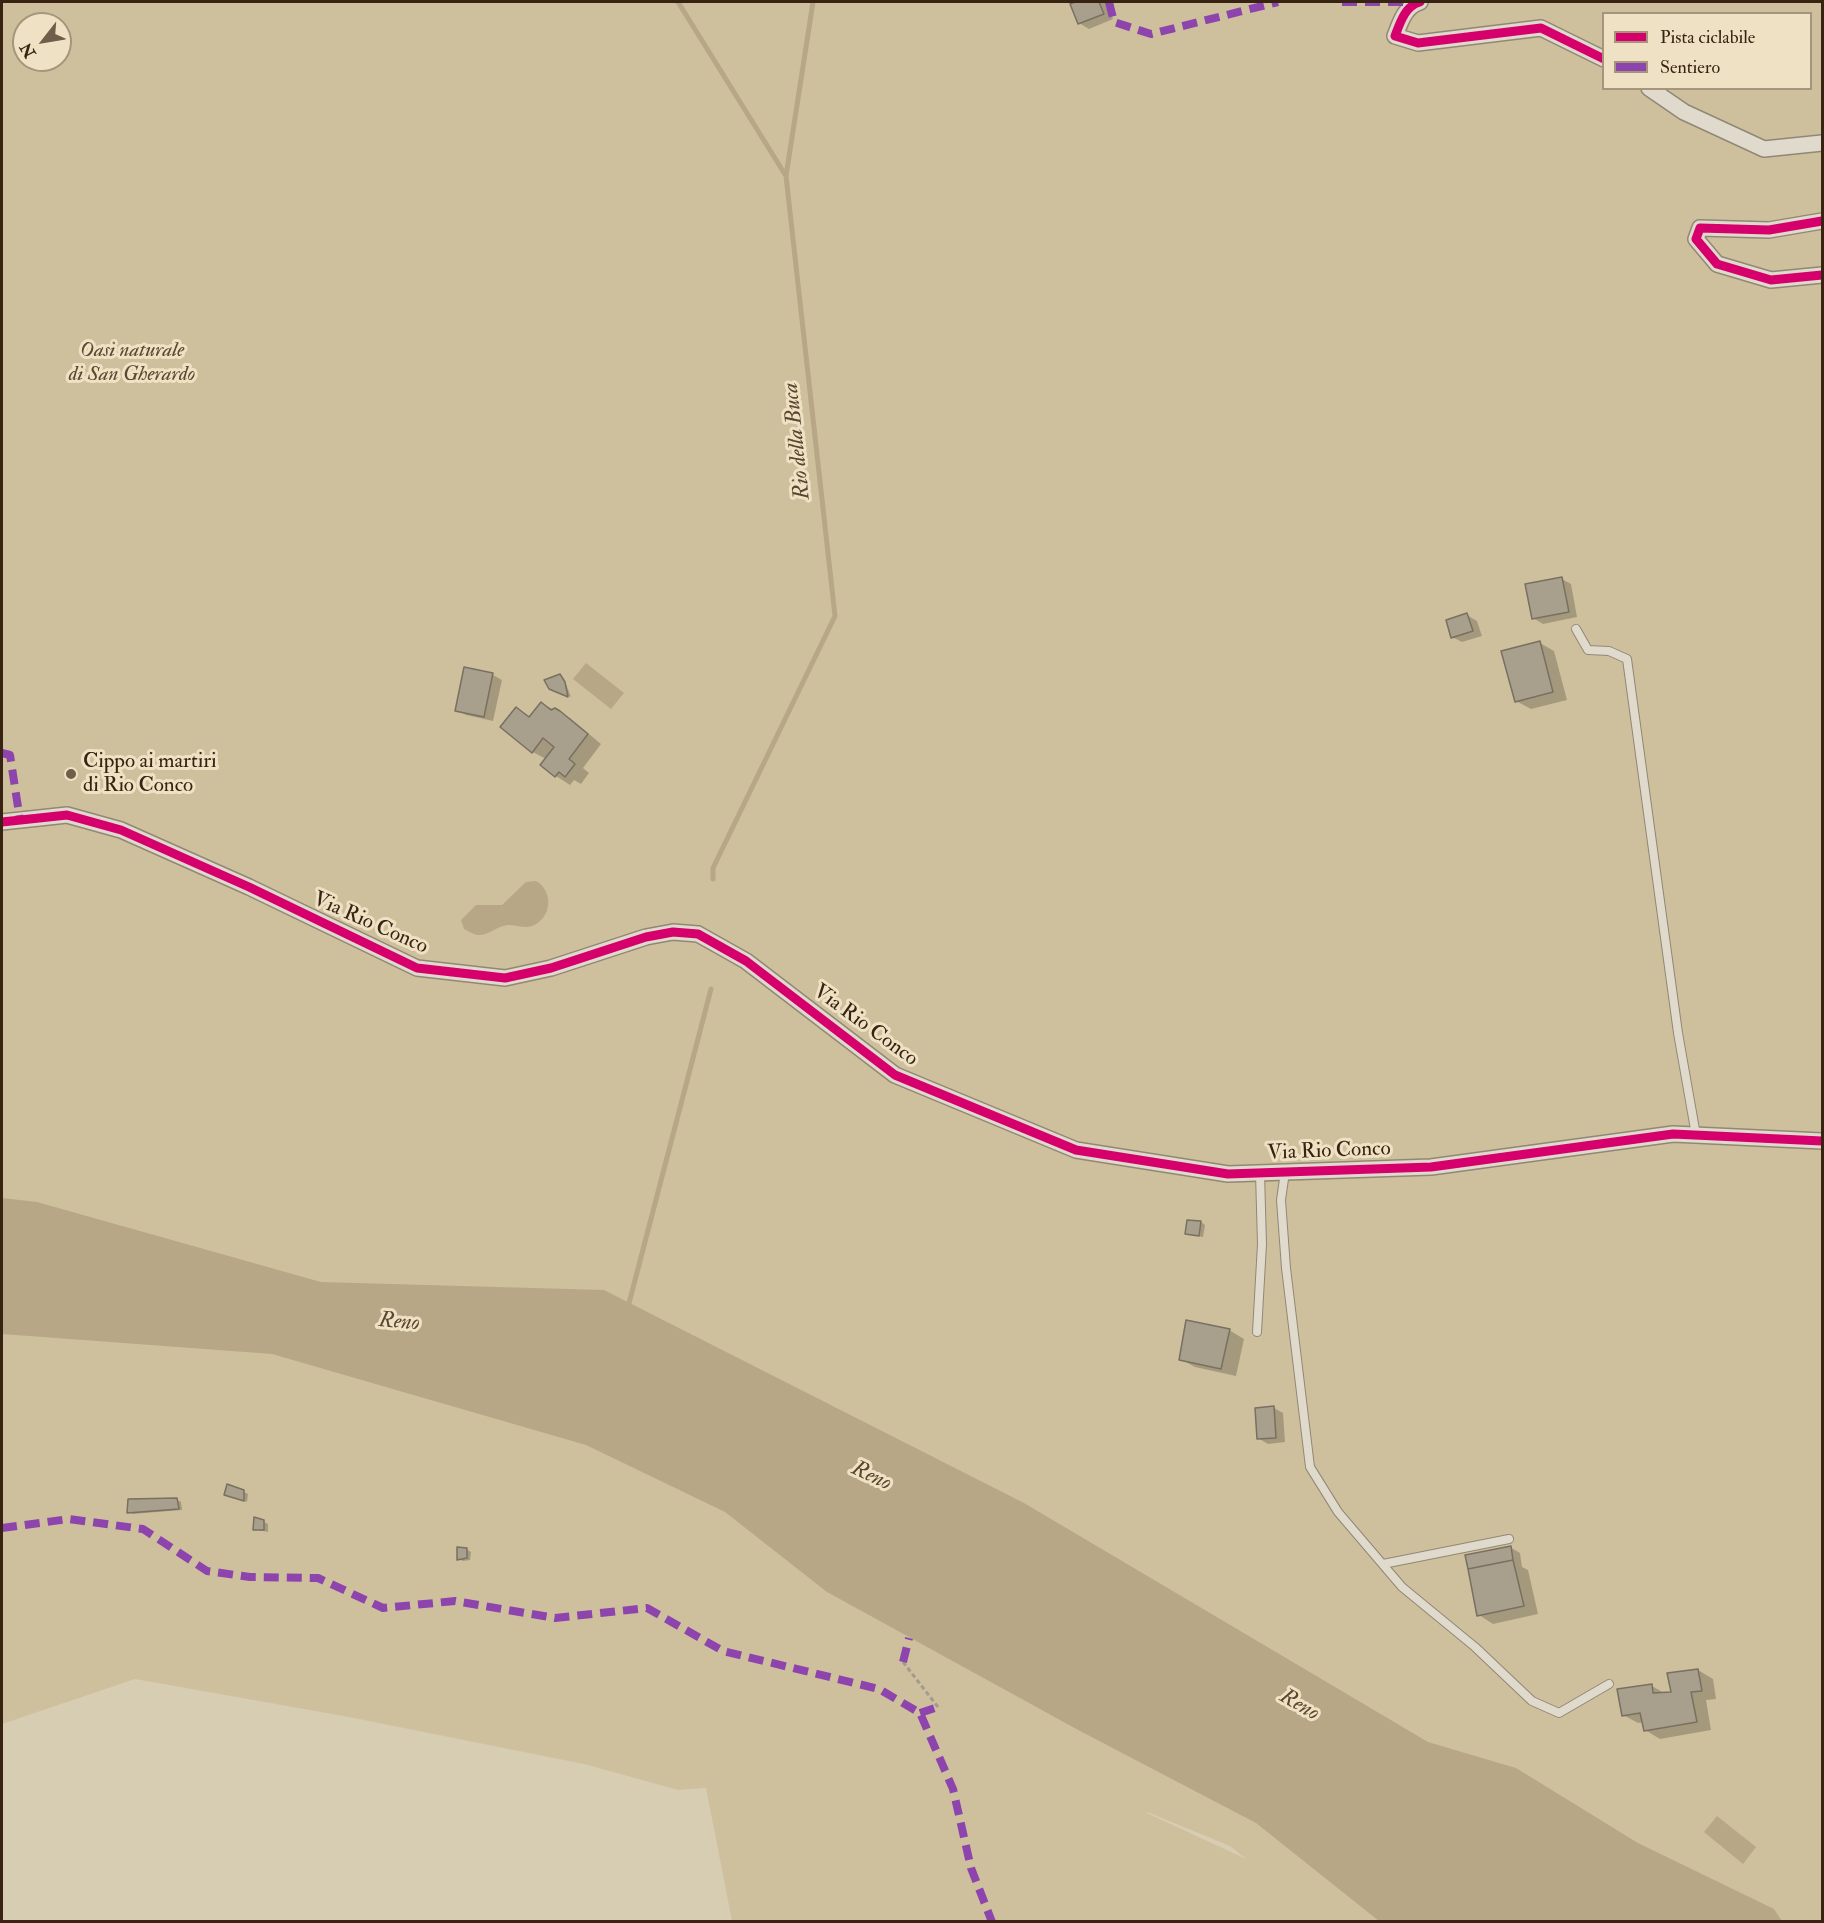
<!DOCTYPE html>
<style>
body{margin:0}
#map{position:relative;width:1824px;height:1923px;overflow:hidden;background:#d7cdb3;font-family:"IM FELL Double Pica",serif}
canvas{display:block}
.frame{position:absolute;inset:0;border:3px solid #382211;pointer-events:none}
.legend{position:absolute;left:1602px;top:12px;width:210px;height:78px;box-sizing:border-box;background:#efe2c4;border:2px solid #a6957c;margin:0;padding:8px 10px;list-style:none;font-size:18px;color:#382211}
.legend li{display:flex;align-items:center;gap:12px;height:30px}
.legend b{width:30px;border:2px solid #a6957c}
.north{position:absolute;left:12px;top:12px;width:60px;height:60px;box-sizing:border-box;background:#efe2c4;border:2px solid #a6957c;border-radius:50%;rotate:239deg;font-size:16px;font-weight:700;line-height:24px;text-align:center;color:#382211}
.north::after{content:'';display:block;margin:auto;width:21px;height:27px;background:#705e4a;clip-path:polygon(50% 0,100% 100%,50% 72%,0 100%)}
</style>
<div id="map">
<canvas width="1824" height="1923"></canvas>
<div class="frame"></div>
<ul class="legend">
<li><b style="height:8px;background:#d6006c"></b>Pista ciclabile</li>
<li><b style="height:8px;background:#8e44ad"></b>Sentiero</li>
</ul>
<div class="north">N</div>
</div>
<script>
const g = document.querySelector('canvas').getContext('2d');
g.lineJoin = 'round';
function fill(path, color) { g.fillStyle = color; g.fill(path, 'evenodd'); }
function trace(path, color, width, dash) { g.strokeStyle = color; g.lineWidth = width; g.lineCap = dash ? 'butt' : 'round'; g.setLineDash(dash || []); g.stroke(path); }
function drawText(font, color, halo, rows, align = 'center') {
  g.font = font + ' "IM FELL Double Pica",serif'; g.lineWidth = 6; g.setLineDash([]); g.textBaseline = 'middle'; g.strokeStyle = halo; g.fillStyle = color; for (const [text, x, y, turn = 0] of rows) {
    g.save(); g.translate(x, y); g.rotate((+turn || 0) * Math.PI / 180); g.textAlign = isNaN(turn) ? turn : align; if (halo) g.strokeText(text, 0, 0); g.fillText(text, 0, 0); g.restore();
  }
}
fill(new Path2D(`
 M2,2h1820v1919h-1090l-26,-133 -28,2 -94,-26 -235,-47 -214,-38 -133,45zM1604,14h206v74h-206zM24,24h36v36h-36zM1147,1812l83,34 16,13 -99,-46z`), '#cfc09d');
fill(new Path2D(`
 M586,663l38,30 -13,16 -38,-30z
 M536,881c16,9 17,33 0,43 -9,6 -18,1 -28,1 -11,1 -20,11 -31,10 -4,-1 -9,-4 -13,-6l-3,-9 15,-15h26l24,-23z
 M2,1198l35,4 284,80 283,8 420,213 404,239 88,26 122,75 136,66 8,12h-403l-123,-98 -176,-92 -253,-139 -102,-80 -139,-67 -314,-91 -270,-20z
 M1717,1816l39,31 -13,17 -39,-32z`), '#b8a786');
fill(new Path2D(`
 M1079,2h27l7,17 -24,10 -10,-6 -7,-19z
 M1562,579l9,5 6,33 -34,7 -10,-6z
 M1467,615l10,6 5,15 -20,6 -10,-5z
 M1540,643l14,8 13,49 -36,9 -15,-8z
 M465,669l28,6 9,5 -9,41 -27,-6 -9,-5z
 M560,676l4,3 7,18 -16,-6z
 M541,703l29,15 31,26 -18,24 6,5 -8,11 -7,-4 -4,5 -14,-9 -14,-11 4,-6 -13,-7 -16,-43 14,8z
 M1201,1222l4,3 -2,12 -16,-3z
 M1229,1330l15,9 -8,37 -41,-9 -15,-8z
 M1274,1408l9,5 2,29 -17,2 -10,-6z
 M244,1492l4,2 -1,8 -17,-6z
 M176,1499l5,3 1,8 -49,4 -4,-2z
 M264,1522l4,2v8l-14,-3z
 M1510,1547l10,6 2,14 6,3 10,44 -45,10 -14,-9z
 M466,1549l5,3 -1,8 -7,1 -4,-2z
 M1698,1670l15,9 3,20 -10,1 5,30 -51,9 -15,-9 -1,-8 -6,1 -15,-8 29,-29 14,8 7,-1z`), '#0003');
trace(new Path2D(`
 M678,2l108,174 49,440 -122,252v11
 M786,176l27,-174
 M628,1307l83,-318`), '#b8a786', 5);
const building = new Path2D(`
 M1075,2h24l5,12 -26,10 -8,-20z
 M1562,577l7,35 -37,7 -7,-35z
 M1467,613l6,18 -22,7 -5,-18z
 M1540,641l13,51 -38,10 -14,-51z
 M464,667l29,6 -9,44 -29,-6z
 M560,674l5,8 3,15 -19,-8 -5,-9z
 M541,702l10,8 4,-2 5,3 28,23 -19,25 6,5 -10,13 -6,-5 -4,5 -15,-12 14,-18 -11,-9 -11,15 -32,-26 16,-20 13,10z
 M1187,1220l14,1 -2,15 -14,-2z
 M1186,1320l44,9 -9,40 -42,-9z
 M1274,1406l2,32 -19,1 -2,-31z
 M227,1484l17,6v11l-20,-6z
 M177,1498l2,11 -52,4 1,-14z
 M254,1517l10,3v10h-11z
 M1511,1546l2,14 -45,9 -3,-14z
 M457,1547l10,1v10l-10,2z
 M1513,1560l11,46 -47,10 -9,-47z
 M1698,1669l4,22 -11,1 6,30 -53,9 -4,-18 -18,3 -5,-27 35,-5 1,9 18,-1 -4,-19z`);
fill(building, '#a89f8d');
trace(building, '#787061', 1.5);
const lane = new Path2D(`
 M1576,629l12,21 21,1 18,8 51,374 18,102
 M1285,1172l-4,28 5,68 24,199 28,45 64,75 73,60 57,54 27,12 50,-29
 M1257,1332l5,-88 -2,-71
 M1383,1564l126,-25`);
const street = new Path2D(`
 M1420,2c-15,4 -20,21 -25,34l23,7 123,-15 63,31
 M1649,88l35,24 80,37 58,-6
 M1822,221l-53,9 -69,-2 -4,11 21,25 54,16 51,-5
 M2,822l65,-7 54,15 128,57 168,81 88,10 46,-10 95,-31 27,-5 25,2 48,27 149,114 181,75 152,24 203,-7 242,-33 149,7`);
trace(lane, '#908776', 10);
trace(street, '#908776', 18);
trace(new Path2D(`
 M903,1662l35,45`), '#a19b90', 3, [4.5, 3]);
trace(lane, '#e0dacd', 8);
trace(street, '#e0dacd', 15);
trace(new Path2D(`
 M1109,2l5,20 37,12 127,-32
 M1342,2h74
 M2,753l8,2 10,65
 M2,1528l67,-9 74,10 64,42 43,6 68,1 65,30 72,-7 100,17 92,-10 76,43 156,38 41,24 33,76 18,79 21,54
 M903,1662l6,-24
 M920,1713l18,-6`), '#8e44ad', 8, [15, 8]);
trace(new Path2D(`
 M1420,2c-15,4 -20,21 -25,34l23,7 123,-15 63,31
 M1822,221l-53,9 -69,-2 -4,11 21,25 54,16 51,-5
 M2,822l65,-7 54,15 128,57 168,81 88,10 46,-10 95,-31 27,-5 25,2 48,27 149,114 181,75 152,24 203,-7 242,-33 149,7`), '#d6006c', 9);
for (const [x, y, r, color] of [
 [71,774,6,"#705e4a"]
]) { const dot = new Path2D(); dot.arc(x, y, r, 0, 2 * Math.PI); g.fillStyle = color; g.fill(dot); trace(dot, '#efe2c4', 2); }
drawText('italic 21px', '#5c4730', '#efe2c4', [
 ["Oasi naturale",132,351],
 ["di San Gherardo",132,375]
]);
drawText('21px', '#382211', '#efe2c4', [
 ["Cippo ai martiri",83,762],
 ["di Rio Conco",83,786]
], 'left');
drawText('21px', '#382211', '#efe2c4', [
 ["Via Rio Conco",370,924,24],
 ["Via Rio Conco",865,1026,36],
 ["Via Rio Conco",1329,1152,-2]
]);
drawText('italic 22px', '#5a452e', '#efe2c4', [
 ["Rio della Buca",798,441,-96],
 ["Reno",399,1323,5],
 ["Reno",871,1477,25],
 ["Reno",1299,1706,30]
]);
</script>
